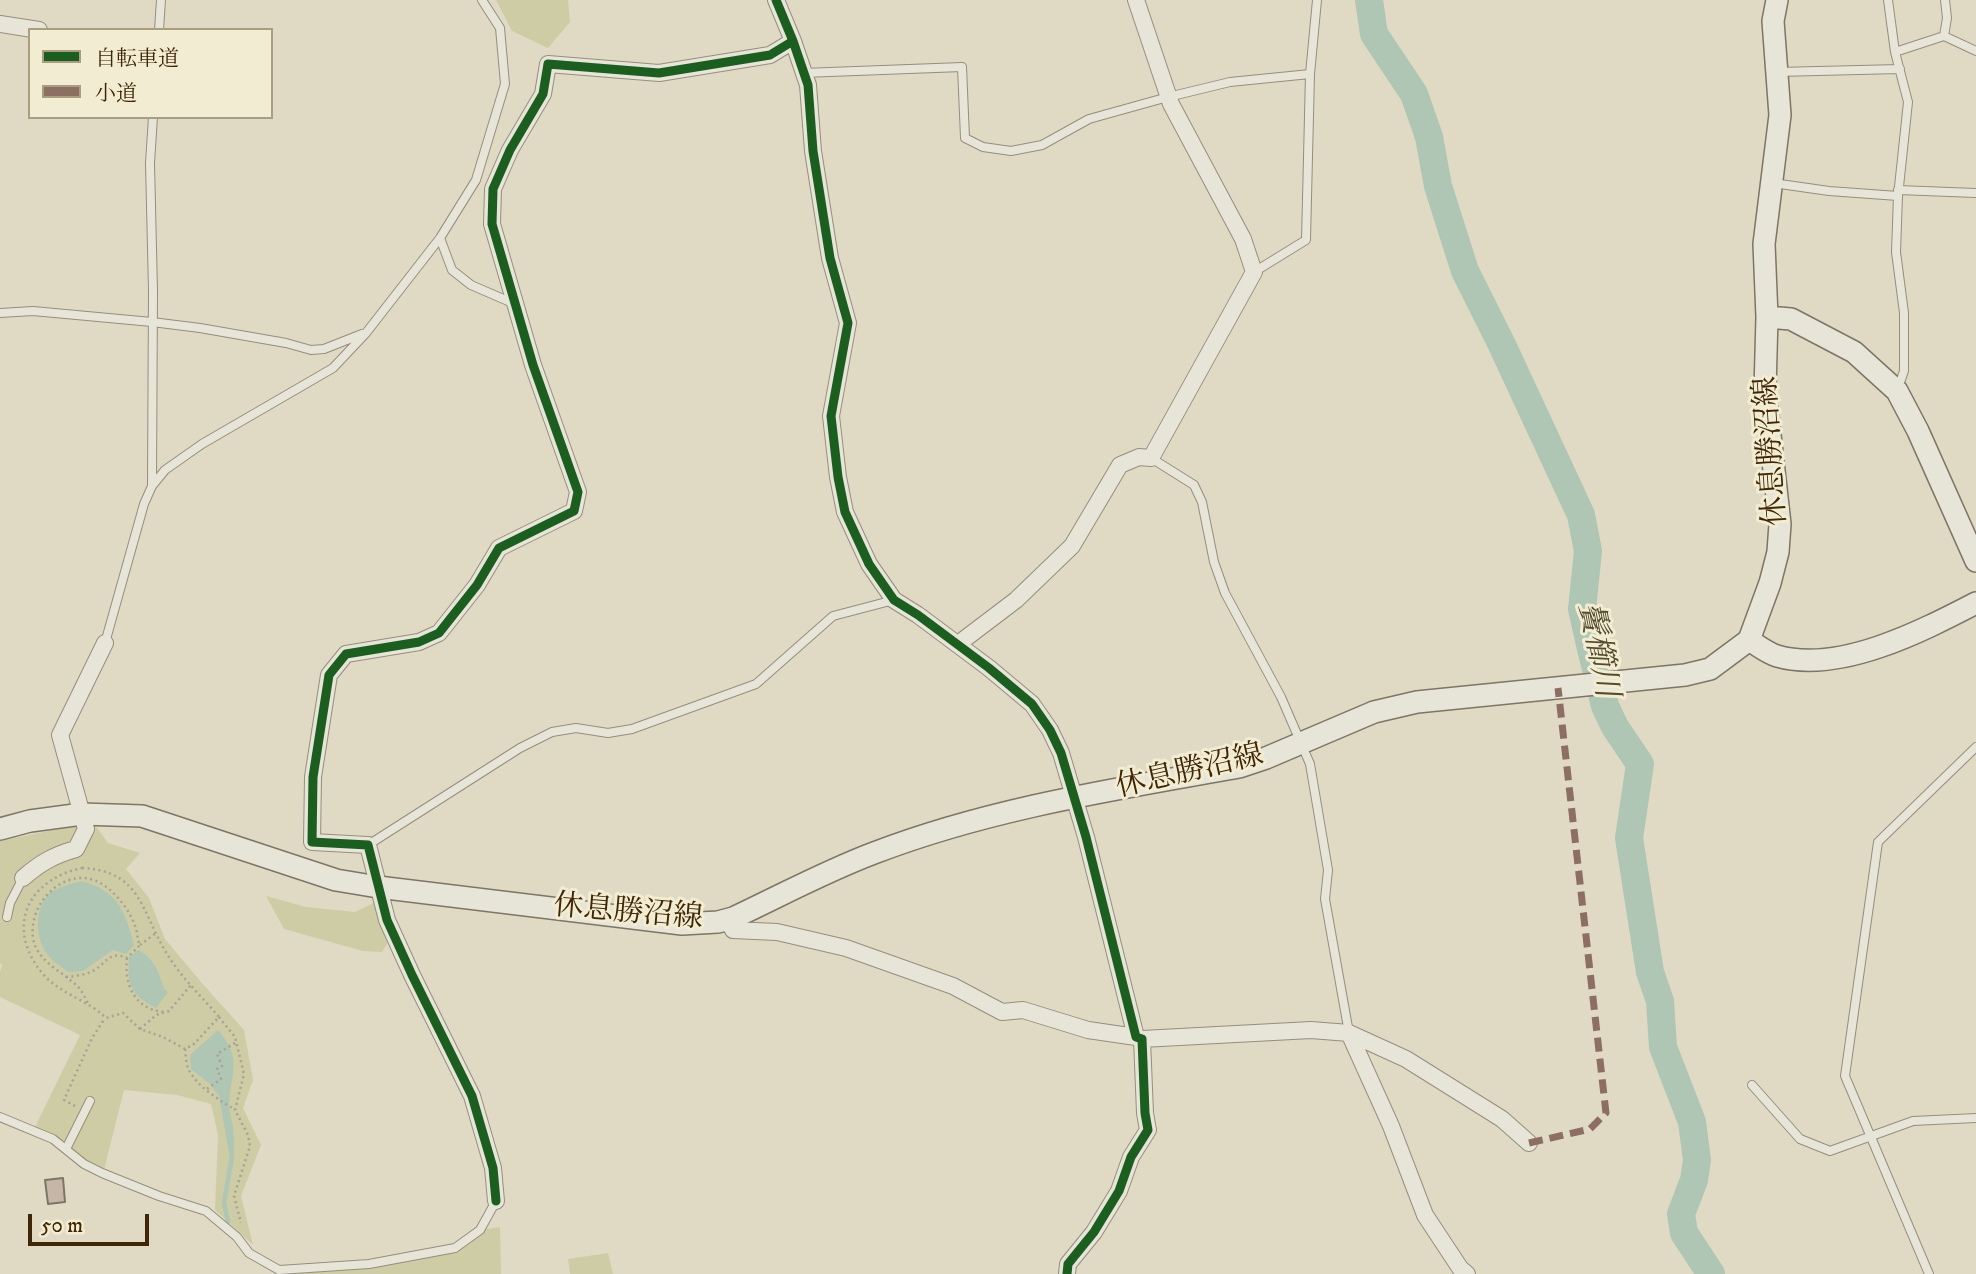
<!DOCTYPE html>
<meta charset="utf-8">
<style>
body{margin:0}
#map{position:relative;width:1976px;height:1274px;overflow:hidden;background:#e0dac4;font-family:"IM FELL DW Pica","Noto Serif JP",serif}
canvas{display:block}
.legend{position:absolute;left:28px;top:28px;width:245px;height:91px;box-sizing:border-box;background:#f2ecd2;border:2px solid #aa9d80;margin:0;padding:9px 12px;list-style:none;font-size:21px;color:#3e2606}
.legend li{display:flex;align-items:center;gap:14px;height:35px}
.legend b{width:35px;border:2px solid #aa9d80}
.scale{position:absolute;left:28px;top:1214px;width:121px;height:32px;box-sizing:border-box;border:4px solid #3e2606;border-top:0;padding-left:9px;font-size:21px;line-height:24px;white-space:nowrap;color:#3e2606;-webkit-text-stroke:5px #f2ecd2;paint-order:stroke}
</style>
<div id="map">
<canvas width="1976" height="1274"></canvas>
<ul class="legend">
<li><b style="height:9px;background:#1b5e20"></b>自転車道</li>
<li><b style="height:9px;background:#8d6e63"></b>小道</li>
</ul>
<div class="scale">50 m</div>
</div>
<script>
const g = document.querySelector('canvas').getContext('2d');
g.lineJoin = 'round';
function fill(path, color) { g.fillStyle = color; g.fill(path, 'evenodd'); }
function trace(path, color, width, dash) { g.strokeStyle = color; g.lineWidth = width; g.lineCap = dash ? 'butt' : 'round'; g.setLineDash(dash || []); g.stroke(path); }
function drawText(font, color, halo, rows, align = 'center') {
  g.font = font + ' "IM FELL DW Pica","Noto Serif JP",serif'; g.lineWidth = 6; g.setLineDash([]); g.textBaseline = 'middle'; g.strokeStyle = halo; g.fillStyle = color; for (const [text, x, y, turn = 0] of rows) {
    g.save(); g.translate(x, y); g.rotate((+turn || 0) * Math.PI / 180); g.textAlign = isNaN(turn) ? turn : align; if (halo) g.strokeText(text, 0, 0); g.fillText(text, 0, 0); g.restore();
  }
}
fill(new Path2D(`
 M496,0h72l2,22 -22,26 -36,-17z
 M95,825l13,18 32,10 -14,16 23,29 16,41 36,43 43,48 9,50 -10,28 18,37 -20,51 12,49 -38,-35 3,-75 -7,-31 -34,-9 -53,-5 -20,80 -20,-6 -51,-33 47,-96 -80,-38v-25l2,-7 -2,-2v-122l68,-14z
 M266,896l40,11 49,5 20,-10 15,37 -8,13 -19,-1 -79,-22z
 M500,1227l1,47h-218l-4,-4 90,-6 85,-16 26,-18z
 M608,1253l5,21h-43l-2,-15z`), '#cecca4');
fill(new Path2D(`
 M81,881c37,9 44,31 53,64l-8,9 -13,-4 -30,21 -15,1c-7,-6 -16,-11 -21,-18 -12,-17 -13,-46 3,-61 8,-6 21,-9 31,-12z
 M138,950c16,8 21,22 26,39l4,3 -12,16c-25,-13 -29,-23 -27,-51z
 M218,1030c26,30 12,43 11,75 0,7 3,15 4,22 1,10 1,19 1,29l-4,2 -11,-62 -9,-12 -19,-15 -1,-14z`), '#aec6b3');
trace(new Path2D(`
 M228,1222l-4,-19 8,-46`), '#aec6b3', 4.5);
trace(new Path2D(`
 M1369,0l5,34 40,60 15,43 9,49 27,85 37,74 79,170 7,36 -6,58 9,40 14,57 10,21 25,37 -11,74 21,134 10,29 3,46 29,75 5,38 -3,20 -13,34 3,19 27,41`), '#aec6b3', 28);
const building = new Path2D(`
 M63,1178l2,24 -17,2 -3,-24z`);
fill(building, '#c6b6a7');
trace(building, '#7d7565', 2);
const lane = new Path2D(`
 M1888,0l7,52
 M159,30l2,-30
 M1944,36l32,15
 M1777,72l123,-3
 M803,73l159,-6 3,71 18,9 28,4 31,-6 47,-26 79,-22 62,-15 80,-8
 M1773,183l56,8 69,5
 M1898,190l78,3
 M440,238l12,32 19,15 44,19
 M1254,272l52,-32 4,-166 7,-74
 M0,313l33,-2 119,11 48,6 86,15 25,7 13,-1 38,-15
 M1898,388l6,-17v-58l-8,-61 2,-56 10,-94 -13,-50 49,-16 3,-18 -2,-18
 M1151,458l43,27 8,17 12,60 11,31 56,104 29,67 18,106 -3,29 24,134
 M152,485l1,-194 -3,-128 3,-46
 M105,643l39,-139 8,-18 13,-16 37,-26 131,-76 33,-35 74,-95 36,-58 29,-96 -5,-56 -18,-28
 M368,845l152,-97 32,-16 24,-4 32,5 24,-4 124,-45 77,-68 61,-16
 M7,917l3,-14 13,-25
 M1752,1085l48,54 30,12 83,-30 63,-3
 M0,1117l53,22 31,25 18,9 57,23 47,15 31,26 12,16 30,17 90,-6 86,-16 25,-18 16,-29
 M66,1149l24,-48
 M1929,1274l-84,-198 33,-234 98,-95`);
const street = new Path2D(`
 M776,0l17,41 15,44 5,66 17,107 18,65 -17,93 7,61 7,35 24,52 25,36 24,15 71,53 43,36 18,26 11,23 25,84 50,200 6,2 3,74 3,17 -17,27 -12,34 -25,41 -26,32 -1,10
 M0,24l39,6
 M958,644l58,-44 56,-54 48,-81 19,-8 12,1 103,-186 -11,-33 -72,-135 -35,-104
 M23,878c17,-15 31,-23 53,-29l10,-20 -26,-94 45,-92
 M727,920l6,10 44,2 69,16 107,38 49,26 21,-2 65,20 48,7
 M1349,1033l42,93 34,89 35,53 7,6
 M1142,1039l169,-9 38,3 57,26 96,60 27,24
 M496,1201l-3,-33 -21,-72 -60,-121 -25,-55 -19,-75 -56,-3 1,-65 16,-102 17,-21 73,-12 20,-9 38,-48 22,-37 75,-37 4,-19 -45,-127 -41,-141 1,-35 17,-39 33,-56 5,-30 111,9 111,-18 23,-14`);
const secondary = new Path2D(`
 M1767,317l24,2 63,33 43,39 21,40 58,130
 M1749,640c8,5 18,13 28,16 62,18 145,-25 199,-53
 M0,829l30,-8 52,-7 60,2 194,64 42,7 304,37 36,-2 15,-4c47,-22 93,-47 141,-65 117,-45 243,-64 365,-86l27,-9 108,-46 43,-10 268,-27 25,-6 39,-29 21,-57 8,-31 2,-28 -15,-134 2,-73 -3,-73 16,-129 -7,-94 4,-21`);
trace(lane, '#958e7e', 10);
trace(street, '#958e7e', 18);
trace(secondary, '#7d7565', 24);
trace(new Path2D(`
 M82,868c60,3 59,44 85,86 14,23 35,43 52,63l-26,28 -8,4 -22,-12 -23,-8 -17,-16 -17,5c-18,-18 -46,-24 -63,-44 -38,-45 -17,-94 39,-106z
 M140,945l16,-12
 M127,958c-3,26 7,51 37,54
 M66,977c9,-1 19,-2 27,-6 14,-8 16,-21 34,-13l13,-13c-3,-6 -2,-10 -4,-16 -4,-15 -18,-34 -31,-43 -34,-25 -77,13 -72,52 4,25 32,34 47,51 3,4 5,9 8,14
 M219,1017l16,20 9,37 -9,36 13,25 2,11 -16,50 7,27
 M140,1029l16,-14 13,-4 22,-26
 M185,1049c1,8 1,17 5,23 9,16 30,28 45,38
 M207,1089l14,-10 -4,-10 5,-3 -5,-12 20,-12
 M75,1106l-11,-6 28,-62 13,-20`), '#a6a296', 2.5, [2, 3.5]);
trace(lane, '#e7e4d8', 8);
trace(street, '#e7e4d8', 16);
trace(secondary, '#e7e4d8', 21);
trace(new Path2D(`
 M1529,1143l61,-14 16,-16 -48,-425`), '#8d6e63', 7, [14, 7]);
trace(new Path2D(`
 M776,0l17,41 15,44 5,66 17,107 18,65 -17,93 7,61 7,35 24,52 25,36 24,15 71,53 43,36 18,26 11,23 25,84 50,200 6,2 3,74 3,17 -17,27 -12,34 -25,41 -26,32 -1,10
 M496,1201l-3,-33 -21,-72 -60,-121 -25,-55 -19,-75 -56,-3 1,-65 16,-102 17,-21 73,-12 20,-9 38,-48 22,-37 75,-37 4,-19 -45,-127 -41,-141 1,-35 17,-39 33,-56 5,-30 111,9 111,-18 23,-14`), '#1b5e20', 9);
drawText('30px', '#3e2606', '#f2ecd2', [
 ["休息勝沼線",1773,451,-94],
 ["休息勝沼線",1190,773,-13],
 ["休息勝沼線",628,914,5]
]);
drawText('italic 32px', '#554c30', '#f2ecd2', [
 ["鬢櫛川",1596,650,79]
]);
</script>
